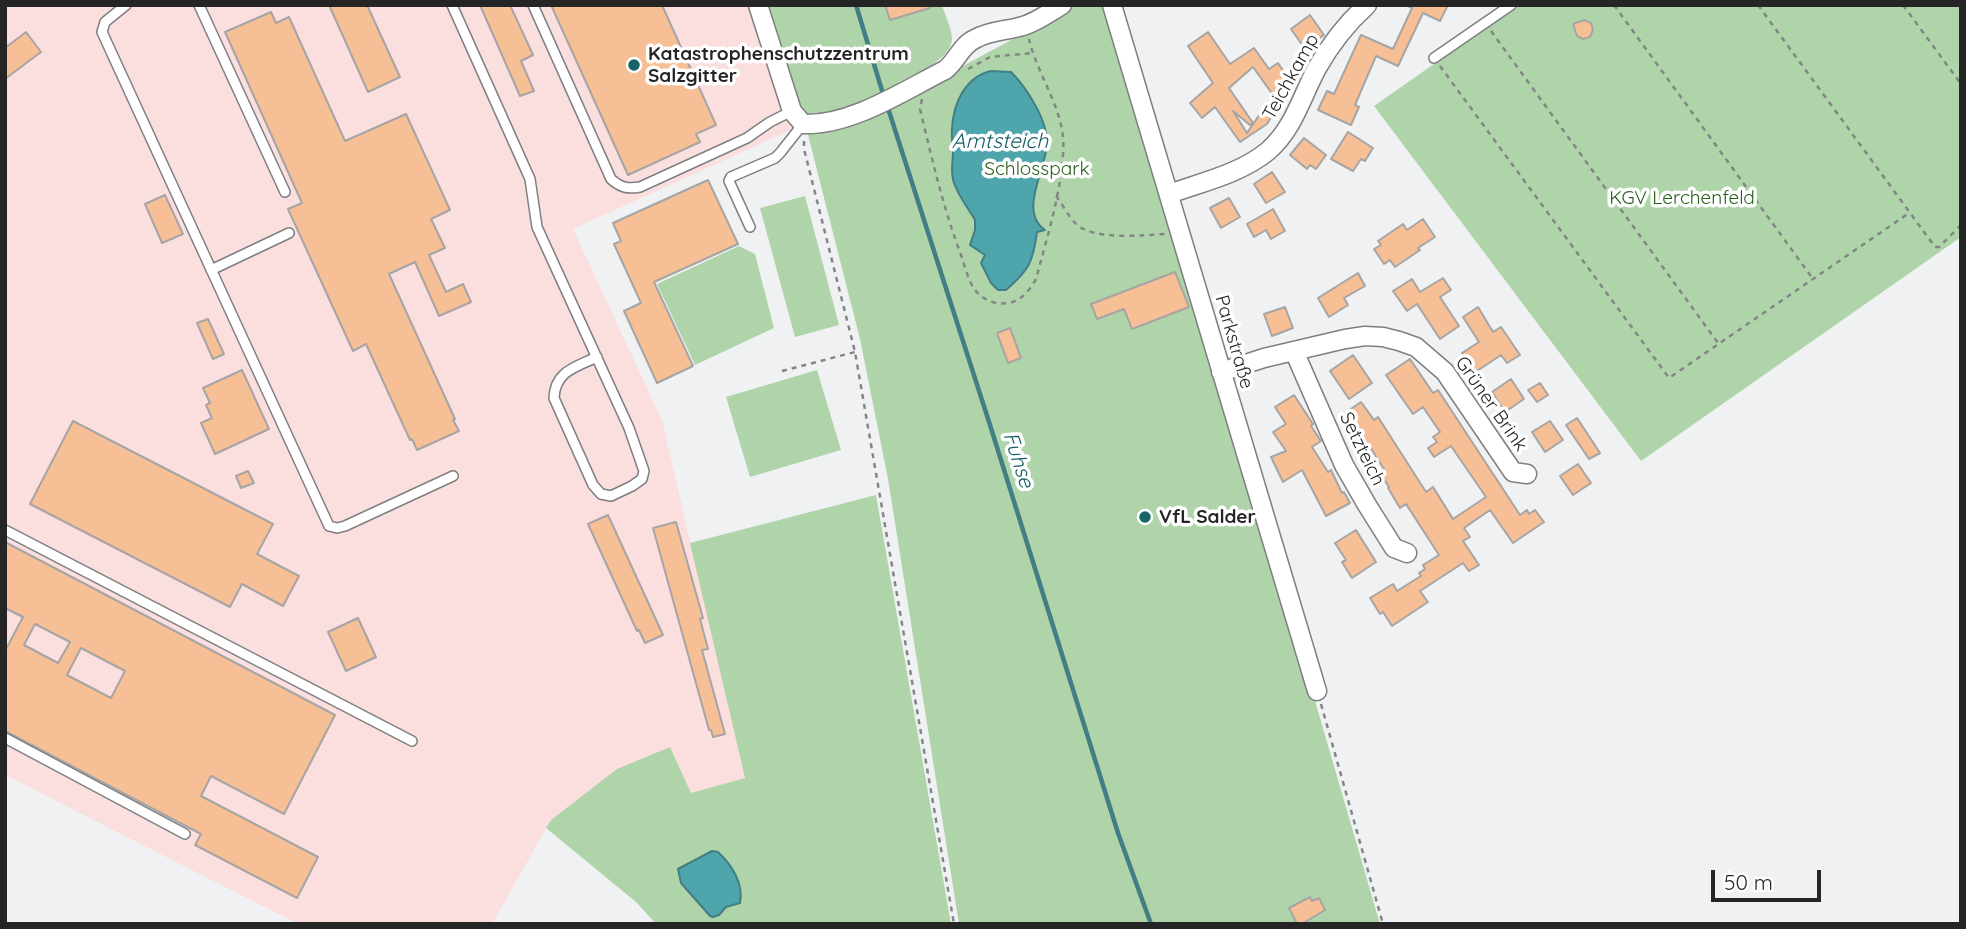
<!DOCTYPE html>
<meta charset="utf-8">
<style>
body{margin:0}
#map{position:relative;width:1966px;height:929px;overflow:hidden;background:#f0f1f3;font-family:Quicksand,sans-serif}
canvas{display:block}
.frame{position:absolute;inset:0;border:7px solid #252526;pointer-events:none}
.scale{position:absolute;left:1711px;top:870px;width:110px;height:32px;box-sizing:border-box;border:4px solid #252526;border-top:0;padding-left:9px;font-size:21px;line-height:24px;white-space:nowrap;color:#252526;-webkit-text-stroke:5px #fff;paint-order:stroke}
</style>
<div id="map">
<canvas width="1966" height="929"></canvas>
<div class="frame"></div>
<div class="scale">50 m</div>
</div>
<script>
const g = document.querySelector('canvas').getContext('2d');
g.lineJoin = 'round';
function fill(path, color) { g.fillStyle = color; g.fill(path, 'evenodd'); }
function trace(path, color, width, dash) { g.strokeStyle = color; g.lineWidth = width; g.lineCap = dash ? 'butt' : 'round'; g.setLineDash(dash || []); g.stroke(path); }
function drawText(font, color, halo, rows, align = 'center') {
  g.font = font + ' Quicksand,sans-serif'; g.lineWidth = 7; g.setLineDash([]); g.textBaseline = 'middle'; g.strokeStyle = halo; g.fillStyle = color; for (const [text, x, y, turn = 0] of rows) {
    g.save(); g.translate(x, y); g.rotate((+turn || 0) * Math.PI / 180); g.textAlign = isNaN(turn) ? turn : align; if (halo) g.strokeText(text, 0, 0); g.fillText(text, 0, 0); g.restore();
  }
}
fill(new Path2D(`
 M5,5h761l40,122 -15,3 -218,99 89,191 83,358 -54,16 -140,26 -59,104h-194l-293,-149z`), '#fbdfdf');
fill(new Path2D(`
 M766,5h176c3,10 9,22 10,33 0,22 -37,35 -53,44l-3,8 -17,9 -66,20 -12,-5z
 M1076,5h27l3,6 207,683 67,230h-421l-71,-445 -28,-140 -54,-212 77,-18z
 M1518,5h443v232l-320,224 -267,-355z
 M805,196l34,129 -44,12 -35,-129z
 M739,246l16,8 19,74 -79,37 -38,-81z
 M817,370l24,80 -91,27 -24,-80z
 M876,495l75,429h-295l-20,-22 -90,-74 5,-8 66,-51 53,-22 21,46 54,-15 -55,-235z`), '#b0d4a9');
const water = new Path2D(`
 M991,71l20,1c16,16 37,49 36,72 -1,25 -29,68 -2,86l-8,2c-4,31 -9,39 -31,58h-8l-7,-7 -10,-20 4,-8 -15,-10 5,-15v-10c-7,-12 -16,-23 -21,-37 -4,-11 -1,-21 -1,-32 0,-8 -2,-15 -1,-22 1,-25 13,-52 39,-58z
 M712,851l6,1c14,13 26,32 22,51l-14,4 -7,8 -6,2 -3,-1 -29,-33 -3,-14z`);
fill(water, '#4ea5ac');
trace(water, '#427f84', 2);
trace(new Path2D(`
 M856,5l28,92
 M887,105l103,320 128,408 33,91`), '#427f84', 4.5);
const building = new Path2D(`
 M329,5h38l33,72 -32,15z
 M480,5h30l23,50 -12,6 13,30 -14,5z
 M551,5h111l54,120 -20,9 4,8 -72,33z
 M885,5h45v3l-40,12z
 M1406,5h42l-8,16 -17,-8 -25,53 -22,-10 -21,49 4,2 -8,18 -33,-15 9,-19 7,3 27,-59 32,14 19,-41z
 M271,12l5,11 13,-6 56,124 61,-27 44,96 -19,9 14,29 -16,7 17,37 17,-8 8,18 -32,14 -24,-54 -26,12 66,145 -2,1 6,11 -42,19 -5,-11 -2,1 -44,-96 -13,7 -65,-142 14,-6 -77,-171z
 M1310,15l14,20 -19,14 -14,-20z
 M1584,20l7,3 2,7 -3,7 -7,2 -6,-3 -4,-12z
 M26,32l15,20 -36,27v-31z
 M1208,32l22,32 24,-16 15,21 9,-6 13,19 -18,13 -20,-28 -24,21 24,35 -3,2 -17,-14 14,22 17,-25 9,6 -6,10 -27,18 -25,-35 -13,11 -12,-15 23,-20 -25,-37z
 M1348,132l25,16 -8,13 -4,-2 -8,12 -22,-12z
 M1304,138l22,17 -10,14 -6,-4 -3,4 -17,-14z
 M1272,172l13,20 -19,11 -12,-19z
 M708,180l30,64 -84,38 39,84 -36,17 -33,-72 17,-8 -27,-59 7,-3 -8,-18z
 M165,195l18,39 -21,9 -17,-39z
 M1229,198l11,19 -19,11 -11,-20z
 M1273,209l12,22 -14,8 -5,-9 -12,7 -7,-13z
 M1423,219l12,18 -17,11 2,2 -25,17 -5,-7 -6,4 -10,-15 7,-4 -3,-4 25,-17 4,6z
 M1175,272l14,35 -57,22 -8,-20 -27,10 -6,-15z
 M1358,273l7,13 -21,12 4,7 -19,12 -11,-19z
 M1443,278l8,12 -11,7 19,29 -19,13 -23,-35 -10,7 -14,-20 19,-12 8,13z
 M1285,307l8,21 -21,8 -8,-22z
 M1478,307l15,25 8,-5 19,28 -13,8 -6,-8 -27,18 -12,-20 17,-11 -16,-25z
 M208,319l16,35 -11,5 -16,-36z
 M1010,328l11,30 -13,5 -11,-30z
 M1353,355l19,28 -23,16 -19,-28z
 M1410,359l23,34 5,-3 82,125 7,-5 2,4 6,-4 9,12 -31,21 -23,-33 -26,18 6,9 -7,4 16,24 -10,6 -6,-8 -43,28 8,11 -36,24 -9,-14 -3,2 -10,-16 23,-14 4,7 24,-15 -2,-3 6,-4 -2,-4 16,-10 -33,-51 -6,4 -12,-20 1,-1 -10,-15 5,-3 -25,-39 -5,3 -12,-18 19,-13 13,18 4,-3 48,75 7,-5 20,32 33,-22 -35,-51 -17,11 -6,-9 9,-6 -4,-5 7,-5 -17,-25 -10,7 -27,-39z
 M242,370l27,59 -54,25 -14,-31 11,-5 -6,-13 4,-2 -7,-15z
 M1511,379l13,20 -19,13 -13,-20z
 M1540,383l8,12 -11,7 -9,-12z
 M1294,395l19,29 -2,2 10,15 -9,6 16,25 3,-2 11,23 2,-1 6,11 -24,13 -24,-46 -19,12 -12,-25 15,-6 -13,-19 13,-8 -11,-17z
 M1577,418l23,35 -11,6 -23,-34z
 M73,421l200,103 -16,30 42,22 -16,30 -41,-22 -12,23 -200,-103z
 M1550,421l13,19 -18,12 -13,-20z
 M1578,464l13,19 -18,12 -13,-19z
 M248,471l6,12 -13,5 -5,-12z
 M608,515l55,120 -18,8 -6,-13 -2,1 -49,-107z
 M676,522l27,96 -3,1 8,30 -6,1 23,84 -12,3 -2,-7h-2l-56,-202z
 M1356,530l20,32 -24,16 -10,-16 4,-2 -11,-17z
 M5,542l330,173 -51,99 -73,-38 -10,20 117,61 -21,41 -102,-53 6,-11 -196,-103v-80l18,-34 -18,-9zM35,624l35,18 -12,21 -34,-18zM81,648l44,23 -14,27 -44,-23z
 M358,618l18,39 -30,14 -18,-39z
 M1310,897l2,4 7,-3 6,12 -23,14h-5l-8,-16z`);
fill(building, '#f6bf95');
trace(building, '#a7a5a4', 2);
const lane = new Path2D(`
 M126,5l-21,17 -3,10 227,494 8,2 8,-2 108,-50
 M199,5l86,187
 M452,5l78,174 7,48 92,201 15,43 -2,8 -10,7 -21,10 -10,-2 -8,-9 -39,-87c1,-27 22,-31 43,-41
 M533,5l78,174c10,9 17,10 29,8l107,-49 23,-16 22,-11
 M1434,58l77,-53
 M750,227l-21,-46 2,-4 44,-19 5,-5 23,-29
 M211,270l78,-37
 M5,530l407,211
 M5,738l180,96`);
const street = new Path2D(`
 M758,5l34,106 11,13c48,2 100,-33 142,-54 12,-9 16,-25 30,-31 16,-9 32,-8 48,-13 14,-4 27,-14 39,-21
 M1112,5l205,686
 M1169,194c33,-12 71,-20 99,-43 26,-23 33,-53 49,-83 13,-23 30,-45 50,-63
 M1294,351l50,114 23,40 27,43 13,5
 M1221,372l43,-14 81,-19 20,-3 18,1 16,4 17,6 29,25 68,100 14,2`);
trace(lane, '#7e7f81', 12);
trace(street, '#7e7f81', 21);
trace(new Path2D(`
 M1614,5l199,274
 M1758,5l177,242h4l22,-22
 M1903,5l58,79
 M1491,31l227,312
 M1440,66l229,312 240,-165
 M968,69l22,-12 42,-4
 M922,99l-2,10c12,50 23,98 41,146 4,11 7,26 14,35 9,11 21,15 34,13 13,-3 21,-13 27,-24 10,-38 35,-117 25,-154 -7,-30 -25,-56 -32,-86
 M804,141v8l51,203 99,572
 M1056,196c6,8 12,19 19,27 17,18 67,12 91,11
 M782,371l73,-19
 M1321,704l62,220`), '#848586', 2.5, [5, 5]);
trace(lane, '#fff', 9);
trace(street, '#fff', 18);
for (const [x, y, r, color] of [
 [634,65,7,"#156568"],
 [1145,517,7,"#156568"]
]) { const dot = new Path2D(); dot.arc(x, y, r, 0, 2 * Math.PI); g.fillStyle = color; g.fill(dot); trace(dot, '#fff', 2.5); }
drawText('bold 19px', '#252526', '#fff', [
 ["Katastrophenschutzzentrum",648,54],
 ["Salzgitter",648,76],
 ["VfL Salder",1159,517]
], 'left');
drawText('19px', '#252526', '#fff', [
 ["Teichkamp",1291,77,-61],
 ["Parkstraße",1234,342,74],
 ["Grüner Brink",1491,404,55],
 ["Setzteich",1362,449,64]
]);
drawText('19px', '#275d1a', '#fff', [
 ["Schlosspark",1037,169],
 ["KGV Lerchenfeld",1682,198]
]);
drawText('italic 21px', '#165f64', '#fff', [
 ["Amtsteich",1000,142],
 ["Fuhse",1018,460,72]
]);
</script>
